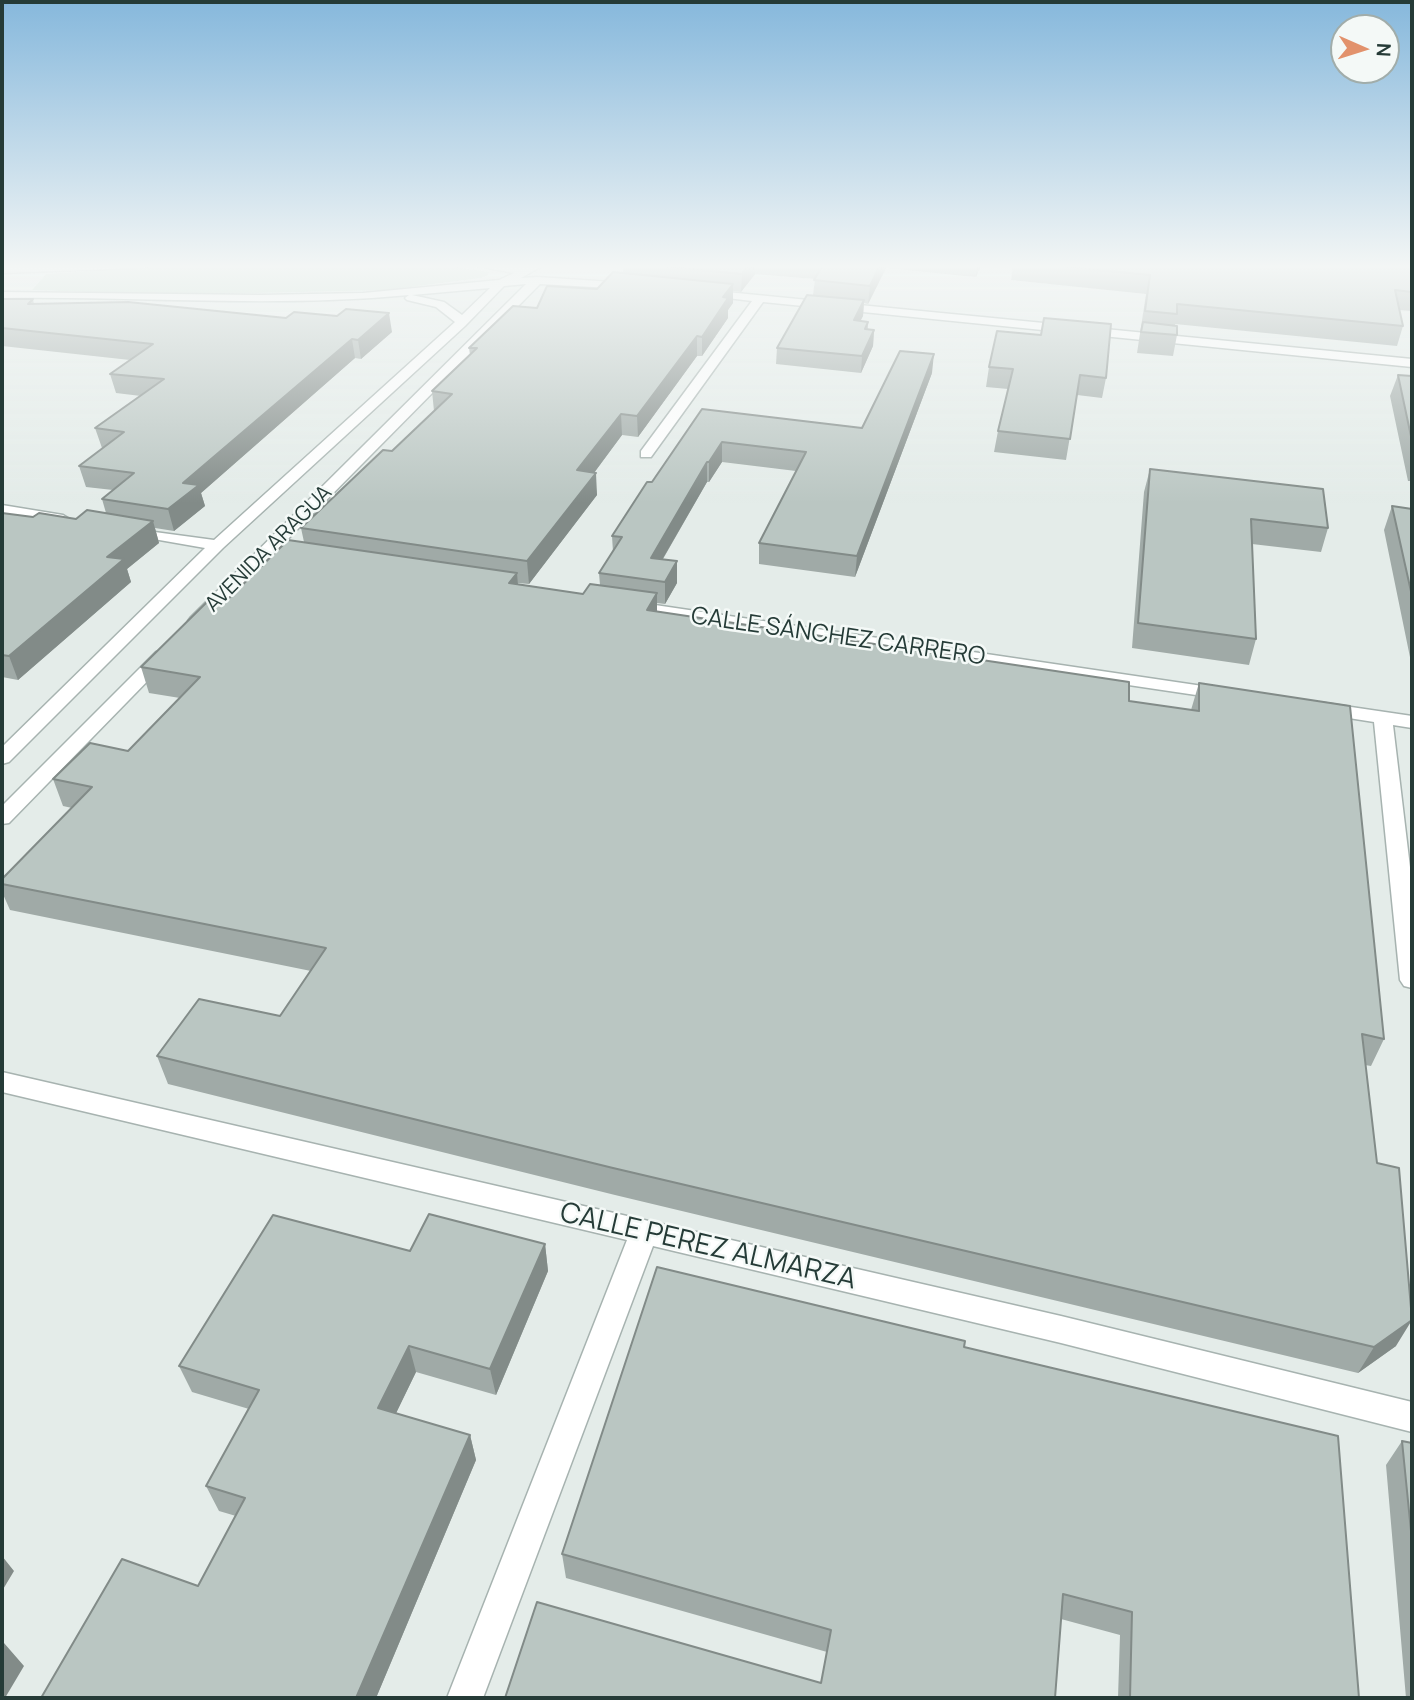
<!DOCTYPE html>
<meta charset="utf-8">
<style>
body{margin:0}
#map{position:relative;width:1414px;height:1700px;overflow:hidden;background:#e4ece9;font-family:Manrope,sans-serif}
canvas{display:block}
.frame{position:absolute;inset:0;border:4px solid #253b37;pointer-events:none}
.north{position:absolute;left:1330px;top:14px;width:70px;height:70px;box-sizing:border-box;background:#f4f9f7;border:2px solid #a1adaa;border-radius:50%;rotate:93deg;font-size:19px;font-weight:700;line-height:28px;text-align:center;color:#253b37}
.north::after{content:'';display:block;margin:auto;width:24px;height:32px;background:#e2926c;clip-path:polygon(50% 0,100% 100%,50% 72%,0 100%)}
</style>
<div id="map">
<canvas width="1414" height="1700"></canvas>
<div class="frame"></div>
<div class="north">N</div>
</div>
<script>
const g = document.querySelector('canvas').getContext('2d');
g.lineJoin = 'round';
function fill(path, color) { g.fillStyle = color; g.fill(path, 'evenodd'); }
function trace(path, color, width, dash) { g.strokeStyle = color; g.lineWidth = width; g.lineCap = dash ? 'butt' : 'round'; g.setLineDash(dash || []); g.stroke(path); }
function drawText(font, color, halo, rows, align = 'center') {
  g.font = font + ' Manrope,sans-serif'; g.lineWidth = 5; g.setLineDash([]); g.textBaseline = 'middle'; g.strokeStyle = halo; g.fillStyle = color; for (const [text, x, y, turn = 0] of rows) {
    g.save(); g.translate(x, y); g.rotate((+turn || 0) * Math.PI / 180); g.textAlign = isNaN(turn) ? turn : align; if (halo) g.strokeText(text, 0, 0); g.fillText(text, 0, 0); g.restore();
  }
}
fill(new Path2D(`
 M183,265h257l49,7 -1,3 -7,3 -94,12 -215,5 -140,-5 14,-16z`), '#c0dac9');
const minor = new Path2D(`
 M43,265h97l-5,3 -133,5v-6z
 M472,265l53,3 19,-3 -23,13 16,-1 92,6 6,3 -6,3 -89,-5 -263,266 31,6 2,3 -2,3 -40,-4 -65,67h-12l-3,-4 3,-4 335,-333 -22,2 -39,40 -242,222 -214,214 -7,2v-17l203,-199 -80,-14 -3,-3 3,-3 89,12 241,-218 -19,-15 -29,-7 -2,-2 4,-3c-136,13 -272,1 -407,3v-6l258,3 103,-2 136,-13 15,-7zM490,288l-28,27 -18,-13 -32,-7z
 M706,290l706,69v8l-649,-65 -112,155h-10v-6l111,-150 -50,-6 -2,-2z
 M2,505l61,10 8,5 -8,5 -61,-10z
 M628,601l595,88 9,5 -9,5 -601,-89 -2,-4 2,-4z
 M162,651l9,5 -3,4 -159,163 -7,1v-18l154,-154z
 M1324,703l88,13v12l-19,-3 19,159v104l-8,-2 -4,-6 -26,-258 -57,-9 -2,-4z
 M2,1072l1059,244 351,86v30l-351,-89 -408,-97 -170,452h-36l180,-458 -625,-148z`);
trace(minor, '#a7b3b0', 3);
fill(minor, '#fff');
fill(new Path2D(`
 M623,265h358l-5,12 -90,-9 -18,36 -4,-1 -1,13 -3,5 8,1v8h6l-1,16 -12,27 -85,-9 1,-16 36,-53 2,-16 -60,-5 -14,18 -8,-1v12l-5,7v8l-26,38h-5l-59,81 -16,-2 -28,38 3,22 -68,89 -11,-1v1l65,10 17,-9 -1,-12 14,-21 -1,-16 40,-54 50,-73 160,19 70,-55 -77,204 -96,-13v-21l37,-72 -74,-9 -13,20h-2l-44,77 14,24 -12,21 -8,-1v8l472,90 62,9 8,-27 185,356 -13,27 -6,-1 31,281 -38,27 -743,-178 -447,-111 -11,-28 123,-40 31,-45 -301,-61 -8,-18v-13l70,-71 -9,-2 -10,-27 75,-28 52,-53 -31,-5 -8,-26 163,-125 -3,-14 91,-77 42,-40 -2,-20 38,-36 -1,-7 68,-40 60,-19 26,-16z
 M1013,265h399v46l-13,-1 4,16 -6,20 -222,-22 2,11 -4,21 -36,-3 9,-59 -135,-14z
 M2,299h31l1,5 358,28 -31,27 -6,-1 -154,135 4,13 -31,25 -19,-3 4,15 -32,26 4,13 -113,98 -16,-3v-164l31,4 43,2 30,-6 -4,-14 11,-9 -27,-3 -7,-21 24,-17 -1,-1 -7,-20 46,-32 -25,-3 -6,-19 20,-14 -128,-14z
 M989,367l117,11 -4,20 -25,-3 -11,65 -72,-8 4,-21 10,-42 -22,-2z
 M1398,375l14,1v105h-4l-18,-85z
 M1150,469l178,59 -7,24 -69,-8 4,95 -7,26 -117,-17 12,-156z
 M1392,506l20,3v158l-28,-137z
 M545,1244l3,27 -52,124 -80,-23 -20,41 74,22 6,25 -100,238h-335l157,-112 38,-70 -17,-5 -13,-25 43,-77 -57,-17 -13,-26 231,-115z
 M964,1347l395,351h-241l2,-63 -59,-16 -240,64 6,-31 -261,-74 -4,-24z
 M1402,1441l10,2v255h-6l-20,-233z`), '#a0aaa7');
fill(new Path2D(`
 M748,265h7v9l-14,18 1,-18z
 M880,265h6v3l-18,36 2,-18z
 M977,265h4l-5,12z
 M733,284v19l-5,7v8l-26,38v-19l21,-40z
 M864,300l-1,16 -10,20 1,-16z
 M389,313l3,19 -31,27 -3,-19z
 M874,330l-1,16 -12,27 1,-17z
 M697,336v20l-59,81 -1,-21z
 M352,339l3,19 -154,135 4,13 -31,25 -6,-22 15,-26z
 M934,354l-2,19 -77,204 2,-21z
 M621,414l1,21 -43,58 -2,-23z
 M722,442v20l-13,20v-20z
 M707,462v20l-56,97v-21z
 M596,473l1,22 -68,89 -2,-23z
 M153,521l6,22 -32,26 4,13 -113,98 -9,-24 98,-99z
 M677,561v22l-12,21v-22z
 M517,573l2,25 -10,-15z
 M657,593v25l-10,-8z
 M545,1244l3,27 -52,124 -6,-26z
 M1412,1320l-16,26 -38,27 16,-26z
 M409,1346l7,26 -30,62 -8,-26z
 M470,1435l6,25 -100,238h-20z
 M2,1556l12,15 -12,20z
 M4,1643l20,23 -19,32h-3v-51z`), '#828b88');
const building = new Path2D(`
 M651,265h97l-6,9z
 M823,265h57l-10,21 -56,-6z
 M1049,265h363v27l-17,-2 8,36 -226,-22v10l-32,-3 5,-36z
 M613,272l120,12 -10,13 5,1 -26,39 -5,-1 -60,80 -16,-2 -44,56 19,3 -69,88 -226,-33 82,-78 9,1 60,-57 -20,-3 45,-43h-8l44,-42 24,2 10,-22 50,3z
 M807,295l57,5 -10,20 14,2 -3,7 9,1 -12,26 -85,-8z
 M2,299h31l-5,5 100,-2 158,16 8,-6 43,4 9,-7 43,4 -31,27 -6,-1 -169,144 16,2 -31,24 -66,-10 32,-26 -55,-7 45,-34 -29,-4 69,-49 -54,-5 43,-30 -151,-16z
 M1044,318l67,6 -5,54 -26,-3 -10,64 -72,-8 15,-62 -24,-2 8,-36 44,4z
 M1143,322l34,4v9l-36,-3z
 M900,351l34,3 -77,202 -98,-13 47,-91 -84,-10 -13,20h-2l-56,96 26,3 -12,21 -66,-9 23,-36 -10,-1 35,-54h5l50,-73 160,19z
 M1398,375l14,1v65z
 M1150,469l173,20 5,39 -77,-9 5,120 -118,-16z
 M1392,506l20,3v87z
 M87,510l66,11 -46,36 17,2 -115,97 -7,-1v-142l31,4 6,-4 37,6z
 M288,540l229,33 -8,10 74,11 7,-10 67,9 -10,17 482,72v19l70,10v-28l151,23 34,333 -22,-5 15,129 22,5 13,152 -38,27 -761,-179 -456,-112 42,-57 81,17 46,-68 -324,-64v-5l90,-92 -39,-8 37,-36 38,8 72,-74 -59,-10 67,-66 16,2z
 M429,1214l116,30 -55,125 -81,-23 -31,62 92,27 -114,263h-315l81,-139 76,27 47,-88 -39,-12 53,-96 -80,-24 94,-151 137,36z
 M657,1267l308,74 -1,6 374,89 21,262h-229l2,-86 -69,-18 -8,104h-550l32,-96 284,81 10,-53 -269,-76z
 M1402,1441l10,2v98z`);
fill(building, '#bac6c2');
trace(building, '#828b88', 2);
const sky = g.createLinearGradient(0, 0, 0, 503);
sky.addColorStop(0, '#86b8dc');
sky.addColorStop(0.53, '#f3f6f5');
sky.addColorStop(1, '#f3f6f500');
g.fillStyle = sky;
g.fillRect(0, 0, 1414, 503);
drawText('21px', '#253b37', '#f4f9f7', [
 ["AVENIDA ARAGUA",269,549,-45]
]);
drawText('24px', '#253b37', '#f4f9f7', [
 ["CALLE SÁNCHEZ CARRERO",838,637,8]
]);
drawText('28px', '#253b37', '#f4f9f7', [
 ["CALLE PEREZ ALMARZA",708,1247,13]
]);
</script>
